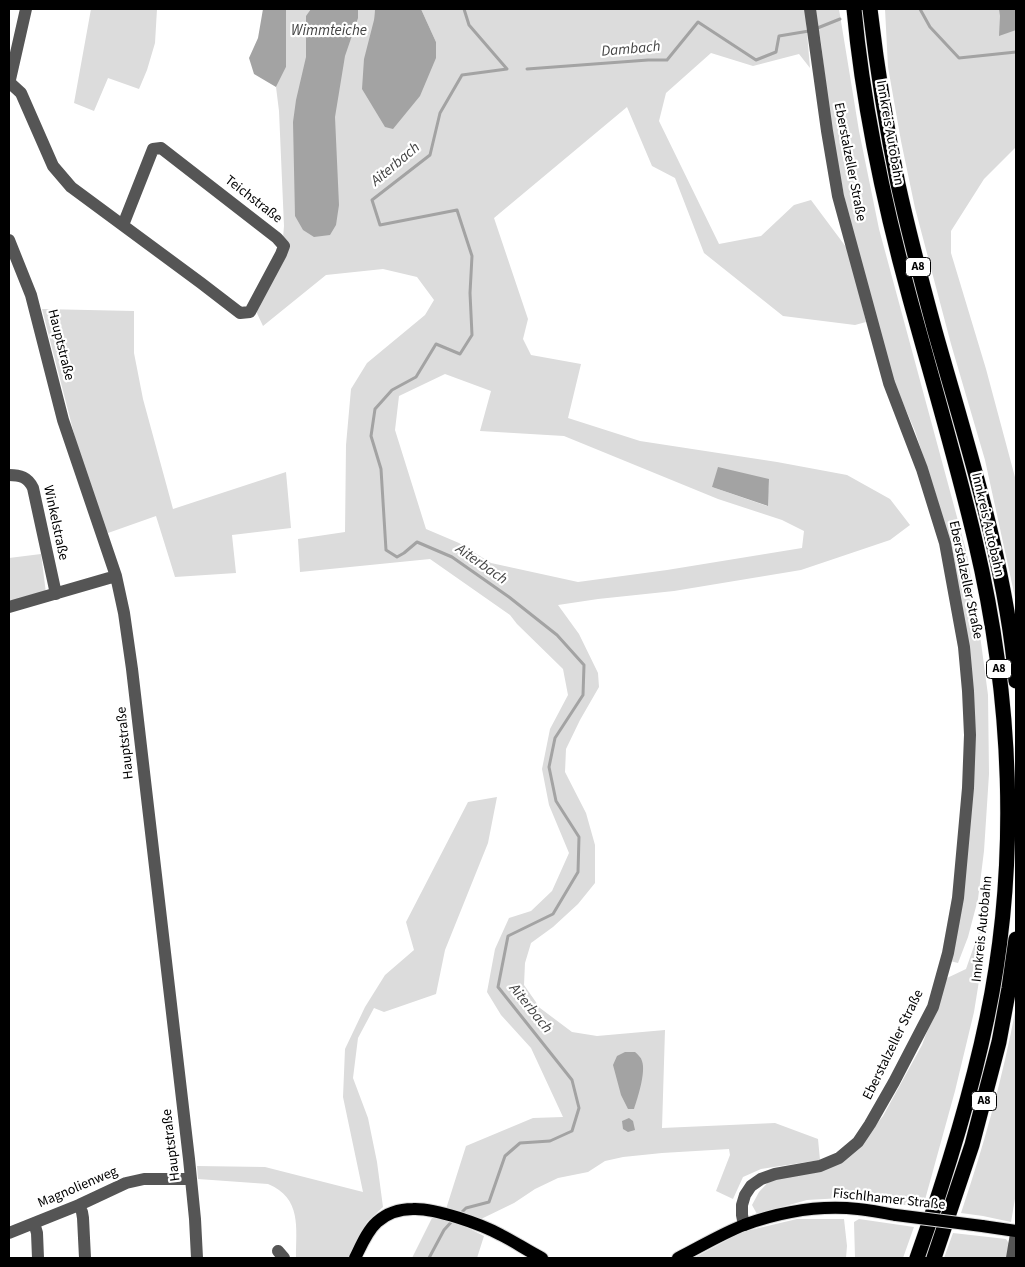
<!DOCTYPE html>
<meta charset="utf-8">
<style>
body{margin:0}
#map{position:relative;width:1025px;height:1267px;overflow:hidden;background:#fff;font-family:"Source Sans 3",sans-serif}
canvas{display:block}
.frame{position:absolute;inset:0;border:10px solid #000;pointer-events:none}
</style>
<div id="map">
<canvas width="1025" height="1267"></canvas>
<div class="frame"></div>
</div>
<script>
const g = document.querySelector('canvas').getContext('2d');
g.lineJoin = 'round';
function fill(path, color) { g.fillStyle = color; g.fill(path, 'evenodd'); }
function trace(path, color, width, dash) { g.strokeStyle = color; g.lineWidth = width; g.lineCap = dash ? 'butt' : 'round'; g.setLineDash(dash || []); g.stroke(path); }
function drawText(font, color, halo, rows, align = 'center') {
  g.font = font + ' "Source Sans 3",sans-serif'; g.lineWidth = 4.5; g.setLineDash([]); g.textBaseline = 'middle'; g.strokeStyle = halo; g.fillStyle = color; for (const [text, x, y, turn = 0] of rows) {
    g.save(); g.translate(x, y); g.rotate((+turn || 0) * Math.PI / 180); g.textAlign = isNaN(turn) ? turn : align; if (halo) g.strokeText(text, 0, 0); g.fillText(text, 0, 0); g.restore();
  }
}
fill(new Path2D(`
 M91,9h66l-2,34 -8,27 -8,19 -31,-11 -14,33 -20,-8z
 M286,9h89l-1,11 62,22 -15,-33h384l5,59 -11,-14 -46,12 -42,-13 -45,40 -7,28 60,123 42,-8 33,-31 17,-5 38,51 17,71 -11,3 -72,-9 -79,-63 -29,-75 -23,-12 -25,-59 -133,111 34,101 -5,20 8,16 50,9 -13,54 72,23 137,21 70,13 43,24 20,26 -20,15 -89,30 -127,21 -76,8 -40,6 21,29 19,39 1,14 -19,33 -14,29 -1,23 21,41 9,32v38l-17,21 -25,23 -22,16 -6,20 -1,22 16,23 32,24 25,4 68,-6 -3,98 113,-5 43,16 2,21 -59,9 -18,8 -10,22 -17,-8 14,-36 -1,-6 -67,4 -39,4 -18,4 -17,11 -30,6 -23,11 -21,14 -35,17 -33,-11 20,-63 67,-28 30,-1 -32,-69 -30,-33 -14,-23 8,-43 14,-31 22,-7 21,-20 17,-38 -20,-48 -7,-36 8,-40 18,-34 -5,-26 -46,-45 -7,-9 -80,-56 -130,13 -2,-33 47,-7 1,-87 5,-56 16,-26 58,-48 9,-15 -17,-23 -34,-8 -57,6 -63,51 -8,-17 28,-71 1,-12 -5,-115 -3,-24 10,-20zM445,374l46,17 -11,40 84,5 154,63 64,21 22,11 -2,17 -135,22 -89,12 -87,-19 -32,-20 -33,-14 -31,-99 4,-34zM769,479l-2,27 -55,-19 56,-8z
 M815,9h24l20,122 20,98 88,325 11,66 10,75 1,79 -5,77 -6,48 -10,38 -10,26 -8,-2 24,-222 -36,-238 -23,-70 -22,-51 -45,-166 -16,-77 -11,-94z
 M885,9h131v138l-32,32 -33,52v22l35,116 30,112v121l-31,-142 -34,-116 -36,-136 -14,-67 -13,-74z
 M42,309l92,2v42l9,46 30,110 113,-37 5,56 -59,7 4,38 -61,4 -19,-61 -48,17 -17,-33z
 M41,554l6,47 -38,10v-53z
 M497,797l-9,46 -43,107 -9,44 -52,18 -10,-4 -16,30 -5,40 15,40 9,44 6,45 -16,15 -19,36h-52c0,-30 6,-60 -28,-74l-70,-5 -1,-13 68,1 98,25 -20,-95 2,-48 20,-42 20,-32 29,-25 -8,-28 62,-120z
 M988,925l-14,87 -19,79 -32,116 -81,-9 -35,2 -50,14 -5,-9 7,-13 14,-15 80,-24 30,-37 39,-71 25,-67 19,-9 15,-43z
 M1016,1007v186l-5,29 -28,-6 -22,-3c23,-68 42,-136 55,-206z
 M433,1216l29,9 22,11 -7,22h-65z
 M797,1219h47l3,27 -1,12h-152l48,-26z
 M859,1219l55,8 -11,31h-48l-1,-36z
 M953,1233l53,6 4,6 -1,13h-65z`), '#dcdcdc');
fill(new Path2D(`
 M263,9h23v58l-10,20 -22,-13 -5,-16 9,-20z
 M311,9h47v9l-13,38 -10,61 4,88 -3,20 -6,10 -16,2 -11,-7 -8,-14 -2,-94 3,-22 10,-43v-41z
 M375,9h46l15,33v16l-16,38 -27,33 -8,-2 -23,-38 2,-30 10,-39z
 M999,9h17v21l-17,6 1,-20z
 M718,467l51,12 -1,27 -56,-19z
 M625,1052h10c3,3 6,5 7,9 4,11 -4,36 -8,48h-6l-7,-14 -8,-30 4,-9z
 M629,1118l4,3 2,9 -7,2 -5,-3 -1,-8z`), '#a3a3a3');
trace(new Path2D(`
 M920,9l10,18 29,31 57,-6
 M815,29l25,-10
 M527,69l121,-9h19l31,-38 58,38 20,-8 3,-16 30,-5
 M459,1215l7,-7 23,-6 16,-46 15,-13 30,-2 22,-10 7,-23 -7,-28 -74,-93 10,-51 45,-22 25,-42 1,-35 -23,-36 -7,-34 6,-29 28,-43 1,-30 -27,-30 -48,-38 -57,-40 -35,-15 -13,11 -7,4 -11,-7 -5,-81 -10,-33 4,-27 17,-19 24,-13 20,-33 24,10 12,-19 -2,-42 2,-37 -15,-46 -77,15 -8,-25 58,-45 10,-42 22,-38 45,-6 -38,-44 -5,-16
 M429,1258l15,-28 10,-11`), '#a3a3a3', 3);
const major = new Path2D(`
 M982,1226l34,5
 M355,1258c6,-12 12,-27 22,-36 10,-9 23,-13 36,-13 22,-1 68,15 88,26 14,7 27,16 41,23
 M678,1258c22,-11 43,-24 66,-33 36,-13 76,-20 114,-16 12,1 25,4 38,6`);
const highway = new Path2D(`
 M854,9c9,98 30,195 56,290 22,80 46,160 65,241 37,156 45,321 12,478 -17,82 -42,161 -70,240
 M870,9c7,59 16,117 28,175 11,50 24,99 37,147 32,114 71,232 81,350
 M934,1258l38,-113 27,-103 10,-54 7,-49`);
trace(major, '#dbdbdb', 14);
trace(highway, '#dbdbdb', 16);
trace(new Path2D(`
 M9,82l12,11 32,73 18,21 130,96 39,30 10,-1 31,-58 3,-8 -7,-8 -116,-90 -8,1 -30,76
 M9,84l17,-75
 M9,240l22,55 32,125 53,156 8,37 8,56 57,490 6,60 2,39
 M9,475c11,0 19,2 24,13l23,106
 M9,607l107,-31
 M79,1205l3,7 1,6 2,40
 M34,1223l3,10 1,25
 M744,1225l-2,-10v-10l3,-10 6,-9 10,-7 14,-5 45,-8 19,-8 19,-16 12,-18 24,-42 39,-75 15,-54 10,-55 10,-110 2,-53 -2,-44 -4,-44 -19,-104 -23,-74 -33,-86 -51,-187 -11,-65 -17,-122
 M9,1233l70,-28 47,-22 18,-4h47
 M278,1251l6,7
 M1012,1258l4,-24`), '#555', 12);
trace(major, '#000', 12);
trace(highway, '#000', 15);
const majorBridge = new Path2D(`
 M896,1215l86,11`);
trace(majorBridge, '#dbdbdb', 14, []);
trace(majorBridge, '#000', 12);
for (const [x, y, w] of [
 [918,267,25],
 [999,669,25],
 [984,1101,25]
]) { const box = new Path2D(); box.roundRect(x - w / 2, y - 9.5, w, 19, 4); g.fillStyle = '#fff'; g.fill(box); trace(box, '#000', 1); }
drawText('bold 12px', '#000', null, [
 ["A8",918,267],
 ["A8",999,669],
 ["A8",984,1101]
]);
drawText('14px', '#000', '#fff', [
 ["Innkreis Autobahn",889,133,80],
 ["Eberstalzeller Straße",849,162,79],
 ["Teichstraße",253,200,38],
 ["Hauptstraße",60,345,76],
 ["Winkelstraße",55,523,78],
 ["Innkreis Autobahn",987,525,77],
 ["Eberstalzeller Straße",965,580,78],
 ["Hauptstraße",126,743,-96],
 ["Innkreis Autobahn",983,929,-84],
 ["Eberstalzeller Straße",894,1045,-64],
 ["Hauptstraße",172,1145,-97],
 ["Magnolienweg",78,1188,-23],
 ["Fischlhamer Straße",889,1200,6]
]);
drawText('italic 15px', '#444', '#fff', [
 ["Wimmteiche",329,32],
 ["Dambach",631,50,-5],
 ["Aiterbach",396,165,-40],
 ["Aiterbach",481,565,35],
 ["Aiterbach",530,1009,51]
]);
</script>
